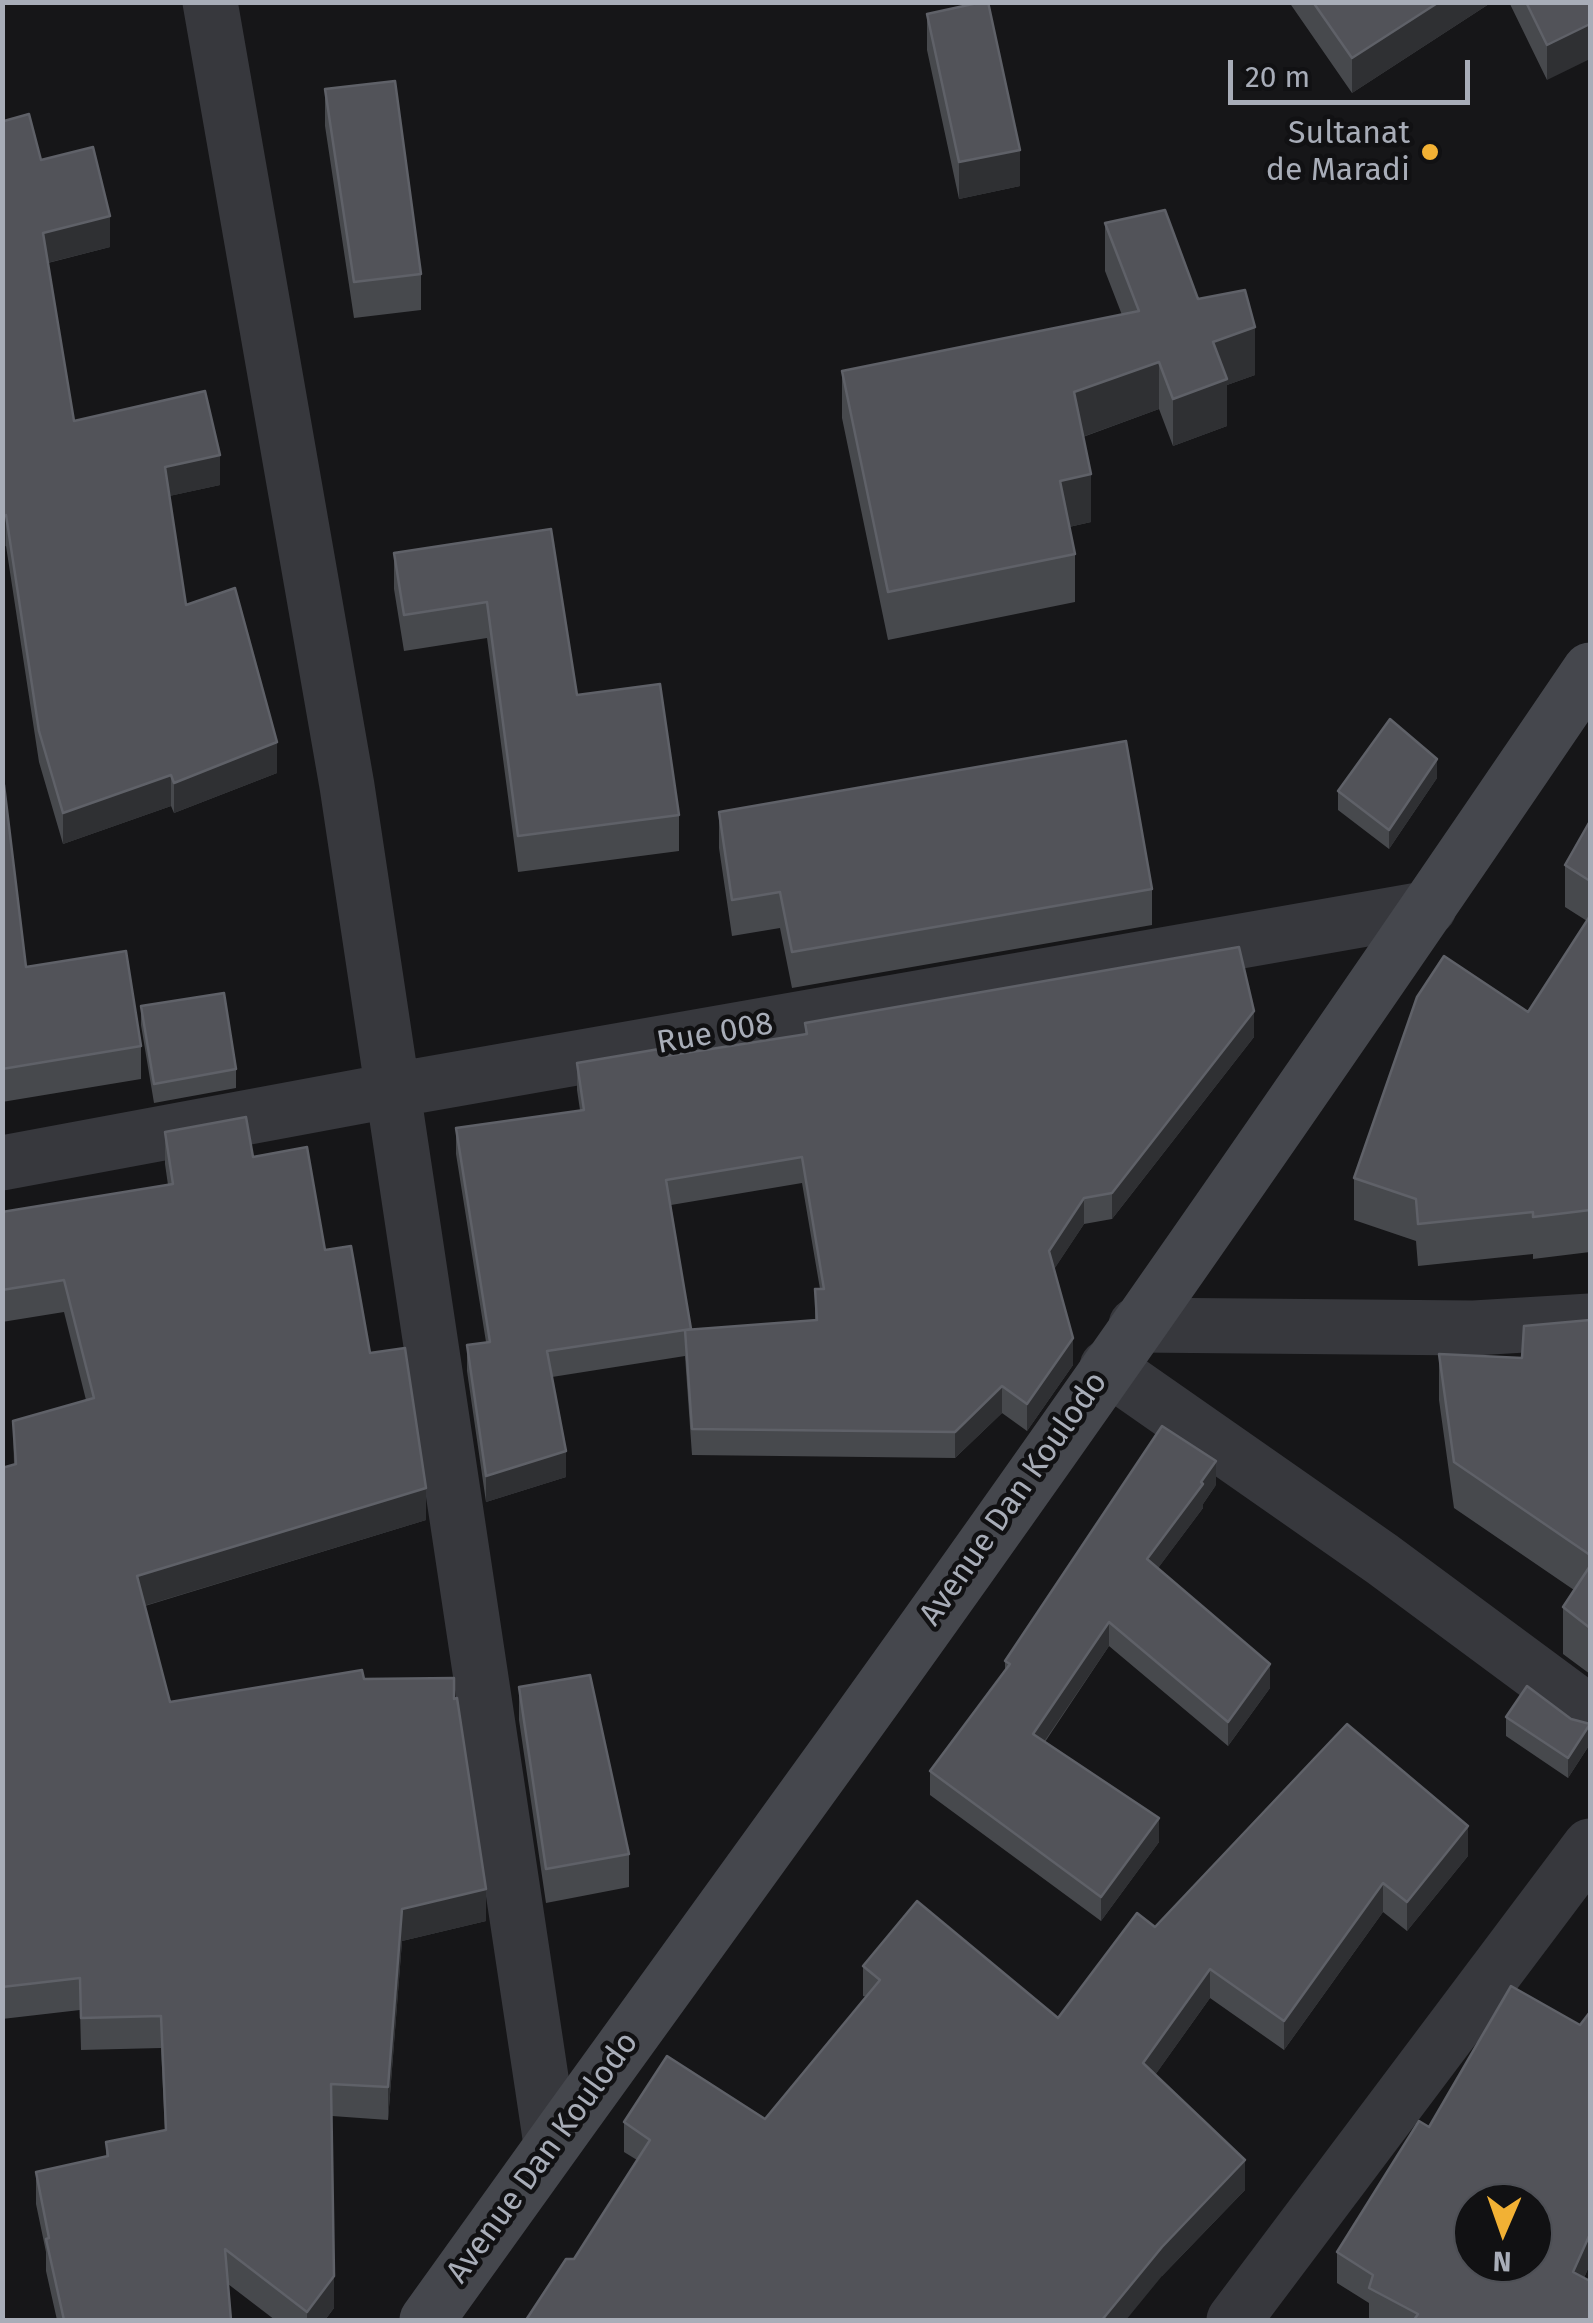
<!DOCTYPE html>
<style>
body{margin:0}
#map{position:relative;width:1593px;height:2323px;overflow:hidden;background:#161618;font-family:"Fira Sans",sans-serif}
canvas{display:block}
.frame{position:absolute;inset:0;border:5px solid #a8adb8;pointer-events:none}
.north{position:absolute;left:1453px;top:2183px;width:100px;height:100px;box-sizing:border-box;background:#111113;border:2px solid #4d4f55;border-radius:50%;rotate:182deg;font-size:28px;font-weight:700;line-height:40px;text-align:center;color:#a8adb8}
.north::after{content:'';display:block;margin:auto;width:35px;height:45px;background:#f2b134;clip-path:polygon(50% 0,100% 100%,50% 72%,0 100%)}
.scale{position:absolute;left:1228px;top:60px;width:242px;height:45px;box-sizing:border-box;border:5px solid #a8adb8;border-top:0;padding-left:12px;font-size:30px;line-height:35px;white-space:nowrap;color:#a8adb8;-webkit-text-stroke:8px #111113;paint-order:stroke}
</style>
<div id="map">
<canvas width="1593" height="2323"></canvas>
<div class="frame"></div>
<div class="north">N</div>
<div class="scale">20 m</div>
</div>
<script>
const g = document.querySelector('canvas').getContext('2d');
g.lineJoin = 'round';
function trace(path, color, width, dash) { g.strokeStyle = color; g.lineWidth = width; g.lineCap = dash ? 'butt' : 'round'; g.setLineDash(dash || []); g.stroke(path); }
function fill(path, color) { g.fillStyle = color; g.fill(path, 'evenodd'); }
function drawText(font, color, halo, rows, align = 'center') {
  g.font = font + ' "Fira Sans",sans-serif'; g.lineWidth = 9; g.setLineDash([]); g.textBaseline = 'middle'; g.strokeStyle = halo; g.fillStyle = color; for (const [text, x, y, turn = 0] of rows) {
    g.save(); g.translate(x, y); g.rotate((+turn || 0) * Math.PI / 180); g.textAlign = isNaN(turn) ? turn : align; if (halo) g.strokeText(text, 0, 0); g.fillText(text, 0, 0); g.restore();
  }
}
trace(new Path2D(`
 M210,2l137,784 204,1358
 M2,1163l392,-73 1035,-182
 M1136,1325l338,3 116,-7
 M1107,1367l275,192 208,154
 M1234,2320l356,-474`), '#37383d', 55);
trace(new Path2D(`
 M427,2320c137,-193 277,-383 415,-576 255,-354 503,-713 748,-1074`), '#45474d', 55);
fill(new Path2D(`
 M1289,2h203l-140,91z
 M1509,2h81l-43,78z
 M927,14l93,172 -61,13 -32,-149z
 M325,89l96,185v36l-67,8 -29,-192z
 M4,121l37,39 69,87 -62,16 26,158 146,64 -51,11 17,109 91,168 -103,40 -3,-7 -108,38 -24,-82 -33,-216z
 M1105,223l93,76 57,76 -28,10v41l-54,20 -14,-37 -76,28 8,85 -22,5 6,27v48l-187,38 -46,-222v-47l280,-56 -17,-44z
 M551,529l26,166 102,120v36l-161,21 -31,-234 -83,13 -10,-62v-36z
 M1437,778l-48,71 -51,-39v-19z
 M2,786l24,181 115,79v33l-139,23z
 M719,812l433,77v36l-360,63 -12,-60 -48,8 -13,-88z
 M1590,821v431l-57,7v-5l-115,12 -2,-25 -62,-21v-42l174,-166 59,-91 -22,-14v-42z
 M141,1006l95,63v19l-82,15 -13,-78z
 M805,1023l449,14 -142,182 -28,5 -30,45 19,96 -46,66 -25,-18 -47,45 -263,-3 -7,-99 -133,21 14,100 -80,25 -19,-131v-26l19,-3 -30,-188v-26l124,-18 -3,-20v-27l89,-7 139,-22zM802,1183l18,106h-5v31l-124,10 -20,-125z
 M165,1132l88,25 72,93 45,103 56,167 -281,86 25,96 194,-23 90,20 32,222 -84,20 -14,179 -56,-4 2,192 -9,12h-50l-47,-36 3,36h-174l-11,-49v-19l-10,-48v-32l70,-15v-15l59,-12 -4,-82 -80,2 -1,-40 -78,9v-551l12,-3 -1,-44 73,-21 -22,-88 -62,10v-110l166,-27 -3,-21z
 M1590,1320v354l-27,-20v-47l11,-17 -120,-82 -15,-108v-46l83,4z
 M1216,1485l-13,19v4l-45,60 112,120 -42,58 -119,-100 -64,96 114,100 -58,79 -171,-126v-24l75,-100v-10z
 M519,1687l110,167v33l-83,16 -27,-183z
 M1506,1717l65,2 19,5v20l-22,34 -62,-42z
 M1468,1856l-61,75 -24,-19 -99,138 -74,-52 -55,77 90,115 -83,86 -588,-17 63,-99 -13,-8v-30l141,-3 101,-122 -3,-1v-30l195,52 97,-91z
 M1590,2012v252l-6,14 6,42h-218l-3,-1v-16l-32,-20v-31l92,-125 151,-102z`), '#47494d');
fill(new Path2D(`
 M1439,2h53l-140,91v-35z
 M1590,24v35l-43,21v-35z
 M1020,150v36l-61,13v-37z
 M110,216v31l-67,17v-31z
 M1255,327v48l-28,10v41l-54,20v-47l40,-57z
 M1159,362v47l-85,31v-48z
 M220,455v30l-55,12v-30z
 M1091,474v48l-31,7v-48z
 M6,515v31l-4,1v-30z
 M277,742v31l-103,40v-30z
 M1437,759v19l-48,71v-19z
 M171,775v31l-108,38v-31z
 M1254,1011v26l-142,182v-26z
 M1084,1198v26l-35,53v-26z
 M1073,1338v27l-46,66v-27z
 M1002,1386v27l-47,45v-26z
 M566,1451v26l-80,25v-26z
 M1216,1461v24l-13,19v4l-56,75v-24z
 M426,1488v32l-289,88v-32z
 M1109,1622v24l-76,112v-24z
 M1270,1664v24l-42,58v-24z
 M1590,1725v19l-22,34v-20z
 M1159,1818v24l-58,79v-24z
 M1468,1826v30l-61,75v-29z
 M1383,1883v29l-99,138v-29z
 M486,1889v32l-84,20 -14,179v-33l14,-178z
 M1210,1969v29l-67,94v-29z
 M1245,2160v30l-83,86 -36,44h-24l60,-73z
 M1590,2234v30l-17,39v-31z
 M334,2276v32l-9,12h-18v-8z`), '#2f3033');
const building = new Path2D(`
 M982,2h6l32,148 -61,12 -32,-148z
 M1313,2h126l-87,56z
 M1526,2h64v22l-43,21z
 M395,81l26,193 -67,8 -29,-193z
 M2,114l2,7 25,-7 12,46 52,-13 17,69 -67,17 31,188 131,-30 15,64 -55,12 21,138 49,-17 42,154 -103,41 -3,-8 -108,38 -24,-82 -33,-216 -4,2z
 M1165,210l33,89 47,-9 10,37 -42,15 14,37 -54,20 -14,-37 -85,30 17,82 -31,7 15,73 -187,38 -46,-221 297,-60 -34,-88z
 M551,529l26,166 83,-11 19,131 -161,21 -31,-234 -83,13 -10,-62z
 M1390,719l47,40 -48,71 -51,-39z
 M1126,741l26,148 -360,63 -12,-60 -48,8 -13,-88z
 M4,785l22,182 100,-16 15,95 -139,23v-283z
 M1590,821v60l-25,-16z
 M1590,916v294l-57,7v-5l-115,12 -2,-25 -62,-21 63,-181 27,-41 84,56z
 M1239,947l15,64 -142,182 -28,5 -35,53 24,87 -46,66 -25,-18 -47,46 -263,-3 -7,-99 132,-10 -2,-31h9l-22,-132 -136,23 25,149 -144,22 19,100 -80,25 -19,-131 23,-3 -34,-214 128,-18 -7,-47 88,-15 1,8 141,-22 -2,-11z
 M224,993l12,76 -82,15 -13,-78z
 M246,1117l7,40 54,-10 18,103 26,-4 19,107 35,-5 21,140 -289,88 33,126 192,-32 2,9 90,-1v21l3,-1 29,191 -84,20 -14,178 -57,-3 3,192 -27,36 -82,-63 6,71h-167l-18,-81 3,-1 -13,-66 72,-16 -2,-14 60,-12 -5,-114 -80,2 -1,-40 -78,9v-519l14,-4 -3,-43 81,-23 -30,-118 -62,10v-78l171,-28 -8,-52z
 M1590,1320v235l-136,-93 -15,-108 83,4 2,-32z
 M1162,1426l54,35 -15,21 2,2 -56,75 123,105 -42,58 -119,-100 -76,112 126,84 -58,79 -171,-126 80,-107 -5,-3z
 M1590,1566v62l-27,-21z
 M590,1675l39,179 -83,15 -27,-182z
 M1527,1686l44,33 19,5 -22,34 -62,-41z
 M1347,1724l121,102 -61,76 -24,-19 -99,138 -74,-52 -67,94 102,97 -83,87 -60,73h-576l40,-61h8l76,-119 -26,-18 43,-66 98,63 115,-139 -17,-14 54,-65 141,117 79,-105 18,14z
 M1511,1986l69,39 10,-13v222l-17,38 17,9v39h-176l4,-6 -49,-26 4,-13 -36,-23 82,-131 10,6zM1473,2203h60v60h-60z`);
fill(building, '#525359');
trace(building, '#5f6168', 2.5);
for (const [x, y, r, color] of [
 [1430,152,10,"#f2b134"]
]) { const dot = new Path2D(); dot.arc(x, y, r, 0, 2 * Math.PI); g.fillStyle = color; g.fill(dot); trace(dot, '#111113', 4); }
drawText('32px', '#a8adb8', '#111113', [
 ["Sultanat",1410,134],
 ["de Maradi",1410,171]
], 'right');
drawText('32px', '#a8adb8', '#111113', [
 ["Rue 008",715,1034,-10],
 ["Avenue Dan Koulodo",1014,1499,-55],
 ["Avenue Dan Koulodo",543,2158,-54]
]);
</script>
